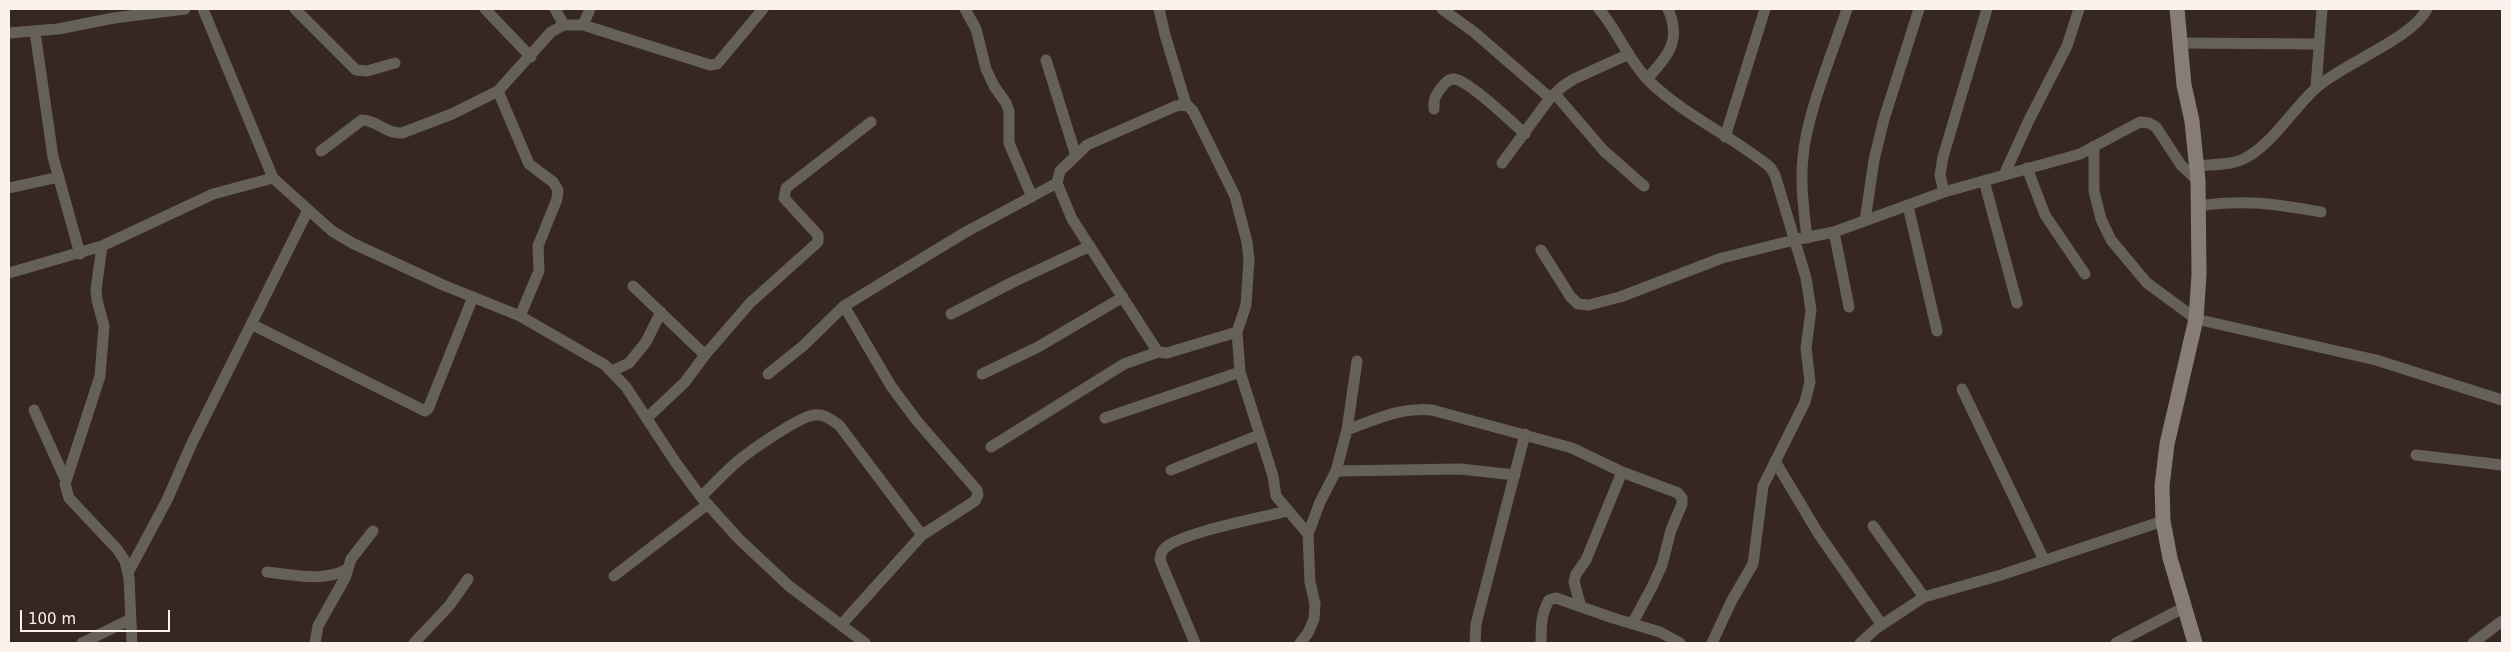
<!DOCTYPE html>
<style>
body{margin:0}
#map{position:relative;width:2511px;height:652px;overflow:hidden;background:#362821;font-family:"DejaVu Sans",sans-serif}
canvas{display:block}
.frame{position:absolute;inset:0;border:10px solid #fcf2ed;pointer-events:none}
.scale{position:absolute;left:20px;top:610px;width:150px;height:22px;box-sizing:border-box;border:2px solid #fcf2ed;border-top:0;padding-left:6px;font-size:15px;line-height:18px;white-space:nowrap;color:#fcf2ed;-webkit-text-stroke:4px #362821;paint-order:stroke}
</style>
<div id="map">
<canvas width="2511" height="652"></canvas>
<div class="frame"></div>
<div class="scale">100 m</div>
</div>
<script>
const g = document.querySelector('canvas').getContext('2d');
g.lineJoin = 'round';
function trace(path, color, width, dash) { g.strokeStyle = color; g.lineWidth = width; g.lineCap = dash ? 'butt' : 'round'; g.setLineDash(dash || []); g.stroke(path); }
trace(new Path2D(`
 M203,9l70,169 59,53 20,12 91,42 77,31 85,49 21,22 50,76 25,34 38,42 50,47 76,57
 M295,9l61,61 11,1 28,-8
 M485,9l46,48
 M555,9l9,16
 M965,9l11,20 10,40 8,17 12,17 3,8v32l23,54
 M1159,9l6,26 21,69
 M1442,9l32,23 76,66
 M1599,9c19,22 29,51 50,72 36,35 83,55 121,86l5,8 31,103 5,32 -5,38 4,34 -5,20 -42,84 -10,78 -21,36 -20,43
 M583,25l7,-16
 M35,32l18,125 27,97
 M9,33l49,-4 56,-11 71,-9
 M2179,43l140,1
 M1046,60l30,96
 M1647,79c21,-24 35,-38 21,-70
 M2316,87l6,-78
 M498,91l31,73 24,18 5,8 -1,9 -19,47 1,25 -19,45
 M1555,94l49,57 40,35
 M1434,109c-1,-10 2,-14 7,-21 4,-5 7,-9 13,-9 14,1 59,44 71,55
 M1725,137l40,-128
 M2094,146v45l7,28 10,21 36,43 49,36 180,41 126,40
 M321,151l41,-31c15,0 24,14 40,13l50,-19 46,-23 53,-59 13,-7h19l127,40 7,-1 46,-55
 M1502,163l48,-65 13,-12 11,-7 55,-25
 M2196,166c17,-2 38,0 53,-10 27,-17 43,-46 67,-68 26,-24 96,-49 111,-79
 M2027,168l18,47 40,59
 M2004,175l25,-55 38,-74 12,-37
 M1984,181l33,122
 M9,188l50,-11
 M1944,192l-4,-17 3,-18 44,-148
 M1908,206l29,125
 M2197,206c48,-7 77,-2 124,6
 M1865,221l9,-61 10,-41 35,-110
 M1834,232l15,75
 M1807,238c-3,-27 -7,-54 -4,-81 4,-45 30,-105 44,-148
 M102,246l-6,44 1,10 7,26 -4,50 -35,108 4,14 48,51 8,12 4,17 3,65
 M1541,250l29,46 8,8 11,1 31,-8 102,-39 72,-18 40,-8 110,-40 136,-38 60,-32 9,1 7,4 25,38 17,16
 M9,273l93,-27 111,-52 60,-16
 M633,286l72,69
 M951,314l64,-33 75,-35
 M251,324l174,87 3,-2 45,-112
 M1237,332l-70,21 -9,-1 -4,-6 -82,-127 -15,-36 3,-12 27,-26 89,-39 10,-2 7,7 42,85 12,46 2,18 -3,45 -9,27 3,40 33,104 3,20 32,38 2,48 5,22 -1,15 -6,14 -8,10
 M612,371l17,-8 17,-21 15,-30
 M768,374l35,-28 41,-40 120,-73 93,-50
 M982,374l56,-27 85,-50
 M1962,389l82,171
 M34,410l32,71
 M647,418l38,-36 20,-27 45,-52 68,-61v-7l-34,-37 2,-10 85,-66
 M1105,418l135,-46
 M1347,430c30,-11 53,-23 85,-20l140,38 50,24 56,21 4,5v6l-11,26 -9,35 -10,22 -20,37
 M991,447l133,-83 34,-12
 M2416,455l86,10
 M1775,461l43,72 64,92
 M1171,470l88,-35
 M1336,471l124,-2 55,6
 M701,497c12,-12 24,-25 37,-36 12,-10 62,-45 76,-46 11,-1 16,4 25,10l83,110
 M1873,526l51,71
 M1308,534l12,-32 16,-31 11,-41 10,-69
 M267,572c27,3 55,10 79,-2
 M128,573l39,-73 25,-57 116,-233
 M614,576l94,-72
 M1581,607l-7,-25 2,-8 10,-14 36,-88
 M841,625l81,-90 53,-34 3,-6 -1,-5 -60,-69 -26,-35 -47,-80
 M82,643l47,-23
 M315,643l3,-17 27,-48 6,-19 22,-28
 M414,643l35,-37 19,-27
 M1195,643l-35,-83c1,-6 1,-9 6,-13 18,-15 95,-29 121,-36
 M1475,643l1,-19 49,-190
 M1541,643c0,-16 0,-29 8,-43l7,-2 57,20 47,14 20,11
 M1860,643l17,-15 47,-31 77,-22 162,-54
 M2116,643l69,-36
 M2473,643l29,-22`), '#66605b', 11);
trace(new Path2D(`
 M2177,9l7,76 8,36 6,60 1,94 -3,44 -29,125 -5,42 1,35 7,37 25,85`), '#867d74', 15);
</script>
